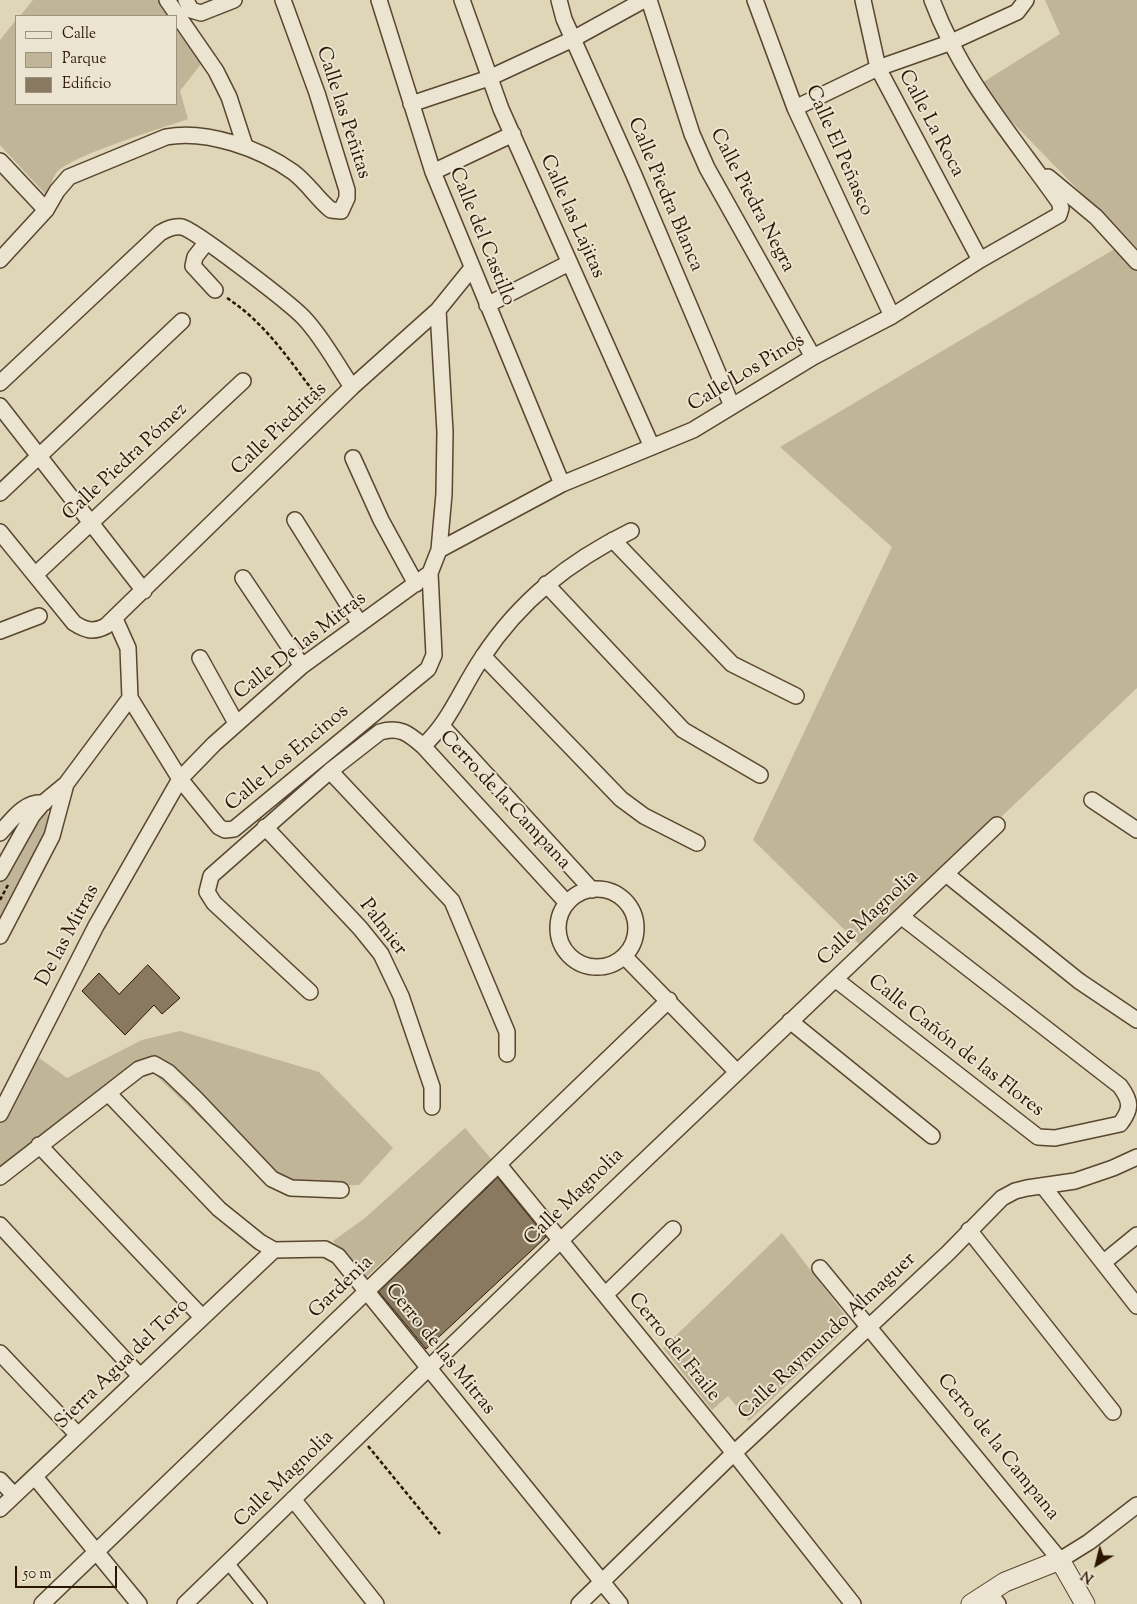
<!DOCTYPE html>
<meta charset="utf-8">
<style>
body{margin:0}
#map{position:relative;width:1137px;height:1604px;overflow:hidden;background:#dfd5b7;font-family:"Sorts Mill Goudy",serif}
canvas{display:block}
.legend{position:absolute;left:15px;top:15px;width:162px;height:90px;box-sizing:border-box;background:#eae4d0;border:1px solid #9e927e;margin:0;padding:6px 9px;list-style:none;font-size:15px;color:#2c1602}
.legend li{display:flex;align-items:center;gap:10px;height:25px}
.legend b{width:25px;border:1px solid #9e927e}
.north{position:absolute;left:1072px;top:1539px;width:50px;height:50px;-webkit-text-stroke:4px #eae4d0;paint-order:stroke;rotate:216deg;font-size:14px;font-weight:700;line-height:20px;text-align:center;color:#2c1602}
.north::after{content:'';display:block;margin:auto;width:18px;height:22px;background:#2c1602;clip-path:polygon(50% 0,100% 100%,50% 72%,0 100%)}
.scale{position:absolute;left:15px;top:1566px;width:102px;height:22px;box-sizing:border-box;border:2px solid #2c1602;border-top:0;padding-left:6px;font-size:15px;line-height:18px;white-space:nowrap;color:#2c1602;-webkit-text-stroke:4px #eae4d0;paint-order:stroke}
</style>
<div id="map">
<canvas width="1137" height="1604"></canvas>
<ul class="legend">
<li><b style="height:6px;background:#eae4d0"></b>Calle</li>
<li><b style="height:14px;background:#c1b598"></b>Parque</li>
<li><b style="height:14px;background:#897960"></b>Edificio</li>
</ul>
<div class="north">N</div>
<div class="scale">50 m</div>
</div>
<script>
const g = document.querySelector('canvas').getContext('2d');
g.lineJoin = 'round';
function fill(path, color) { g.fillStyle = color; g.fill(path, 'evenodd'); }
function trace(path, color, width, dash) { g.strokeStyle = color; g.lineWidth = width; g.lineCap = dash ? 'butt' : 'round'; g.setLineDash(dash || []); g.stroke(path); }
function drawText(font, color, halo, rows, align = 'center') {
  g.font = font + ' "Sorts Mill Goudy",serif'; g.lineWidth = 4; g.setLineDash([]); g.textBaseline = 'middle'; g.strokeStyle = halo; g.fillStyle = color; for (const [text, x, y, turn = 0] of rows) {
    g.save(); g.translate(x, y); g.rotate((+turn || 0) * Math.PI / 180); g.textAlign = isNaN(turn) ? turn : align; if (halo) g.strokeText(text, 0, 0); g.fillText(text, 0, 0); g.restore();
  }
}
fill(new Path2D(`
 M33,0h126l10,16h-149z
 M1045,0h92v688l-274,260 -110,-108 139,-293 -112,-100 348,-206 -151,-155 83,-52z
 M16,20v84h160v-75l25,35 -21,27 8,28c-26,9 -115,36 -131,53 -5,5 -7,17 -9,25l-48,-52v-105z
 M47,811l2,10 -2,10 -47,91v-44l37,-63z
 M180,1031l139,41 74,76 -34,37 -86,2 -129,-123 -144,104v-45l38,-66 29,21 75,-38z
 M465,1128l28,33 -128,117 -32,-37 32,-23z
 M782,1233l66,86 -1,9 -98,93 -21,-25 -16,14 -49,-62z`), '#c1b598');
const building = new Path2D(`
 M148,965l32,33 -18,16 -8,-9 -29,30 -43,-44 17,-18 20,21z
 M498,1178l48,59 -120,112 -47,-57z`);
fill(building, '#897960');
trace(building, '#2c1602', 1);
const pedestrian = new Path2D(`
 M228,1563l33,41`);
const minor = new Path2D(`
 M167,0l49,71 13,26 16,49
 M186,0l5,10 10,3 33,-13
 M379,0l54,172 129,312
 M462,0l39,109 151,338
 M559,0l5,19 70,156 98,231
 M649,0l43,134 15,34 106,189
 M755,0l40,108 97,208
 M863,0l15,68 102,192
 M411,104l78,-26 84,-39 71,-39
 M795,108l83,-40 71,-25 68,-31 9,-12
 M0,161l46,49
 M433,172l80,-38
 M1048,177l48,40 41,45
 M206,243l-11,14 -2,9 22,24
 M0,260l46,-50 11,-19 12,-14 97,-40c40,-8 95,12 127,35 15,11 24,27 38,38l10,1 6,-13v-8l-30,-97 -34,-93
 M487,305l82,-42
 M0,383l160,-150c7,-4 13,-7 22,-6 13,3 109,77 122,91 19,20 33,47 48,69
 M0,406l144,185
 M353,458l28,62 35,64
 M0,493l182,-172
 M295,520l65,104
 M0,532l74,91c11,7 19,10 32,3l246,-239 86,-77 34,-42
 M613,540l119,124 64,32
 M439,550l123,-66 131,-54 120,-73 79,-41 88,-56 79,-45 2,-7 -2,-6c-46,-65 -99,-126 -127,-202
 M36,574l207,-193
 M243,578l59,88
 M546,584l137,146 77,45
 M0,631l39,-15
 M483,656l138,143 23,17 53,27
 M200,658l36,65
 M130,698l50,81 39,48 6,3 9,-1 194,-160 6,-14 -4,-82 9,-23 5,-56 1,-62 -7,-122
 M442,726l150,164
 M423,746c27,-24 39,-59 59,-88 38,-58 88,-97 149,-127
 M330,771l122,130 55,131v22
 M1092,800l45,30
 M265,827l95,101 21,26 20,42 31,91v20
 M0,833c12,-13 24,-32 44,-30
 M0,873l32,-57 11,-13 23,-19 64,-86 -2,-50 -13,-29
 M946,874l133,107 58,39
 M558 928a39 39 0 1 1 78 0a39 39 0 1 1-78 0Z
 M0,936l52,-100 14,-52
 M624,956l113,116
 M835,979l203,158 17,1 65,-14c12,-15 11,-23 0,-38l-218,-169
 M310,992l-96,-89 -7,-11 4,-16 119,-105 50,-39c20,-6 29,2 43,14l144,157
 M790,1021l142,115
 M108,1093l111,116 41,33 14,8 51,-1 13,7 282,348
 M0,1114l96,-188 84,-147 34,-35 88,-78 128,-93
 M39,1145l163,172
 M499,1165l235,288 119,151
 M0,1177l139,-108 15,-5 14,8 27,26 77,81 19,9 50,2
 M1043,1186l94,120
 M0,1225l140,151
 M969,1230l144,182
 M1104,1262l33,-27
 M820,1268l240,292 29,-18 48,-37
 M605,1295l68,-66
 M0,1353l78,82
 M35,1477l104,127
 M0,1480l14,15
 M293,1499l83,105
 M0,1509l274,-259
 M988,1592l10,12
 M42,1604l627,-604
 M185,1604l376,-364 436,-415
 M579,1604l155,-151 214,-200 54,-55 13,-7 12,-3 48,-7 38,-13 24,-11`);
const tertiary = new Path2D(`
 M971,1604l34,-22 55,-22 25,44`);
trace(pedestrian, '#59462f', 14);
trace(minor, '#59462f', 18);
trace(tertiary, '#59462f', 21);
trace(new Path2D(`
 M227,298c40,26 64,65 93,102
 M0,900l8,-15
 M368,1446l72,88`), '#2c1602', 2.5, [4, 2.5]);
trace(pedestrian, '#eae4d0', 11);
trace(minor, '#eae4d0', 15);
trace(tertiary, '#eae4d0', 19);
drawText('20px', '#2c1602', '#eae4d0', [
 ["Calle las Peñitas",342,113,72],
 ["Calle La Roca",930,124,62],
 ["Calle El Peñasco",838,151,66],
 ["Calle Piedra Blanca",664,195,67],
 ["Calle Piedra Negra",751,201,62],
 ["Calle las Lajitas",571,217,66],
 ["Calle del Castillo",481,237,68],
 ["Calle Los Pinos",747,374,-31],
 ["Calle Piedritas",280,430,-44],
 ["Calle Piedra Pómez",126,463,-43],
 ["Calle De las Mitras",301,647,-38],
 ["Calle Los Encinos",288,759,-40],
 ["Cerro de la Campana",504,801,47],
 ["Calle Magnolia",869,919,-43],
 ["Palmier",382,928,53],
 ["De las Mitras",69,936,-62],
 ["Calle Cañón de las Flores",955,1047,38],
 ["Calle Magnolia",575,1198,-44],
 ["Gardenia",342,1288,-44],
 ["Calle Raymundo Almaguer",828,1337,-43],
 ["Cerro del Fraile",673,1348,51],
 ["Cerro de las Mitras",439,1350,51],
 ["Sierra Agua del Toro",123,1365,-44],
 ["Cerro de la Campana",997,1448,51],
 ["Calle Magnolia",285,1480,-44]
]);
</script>
